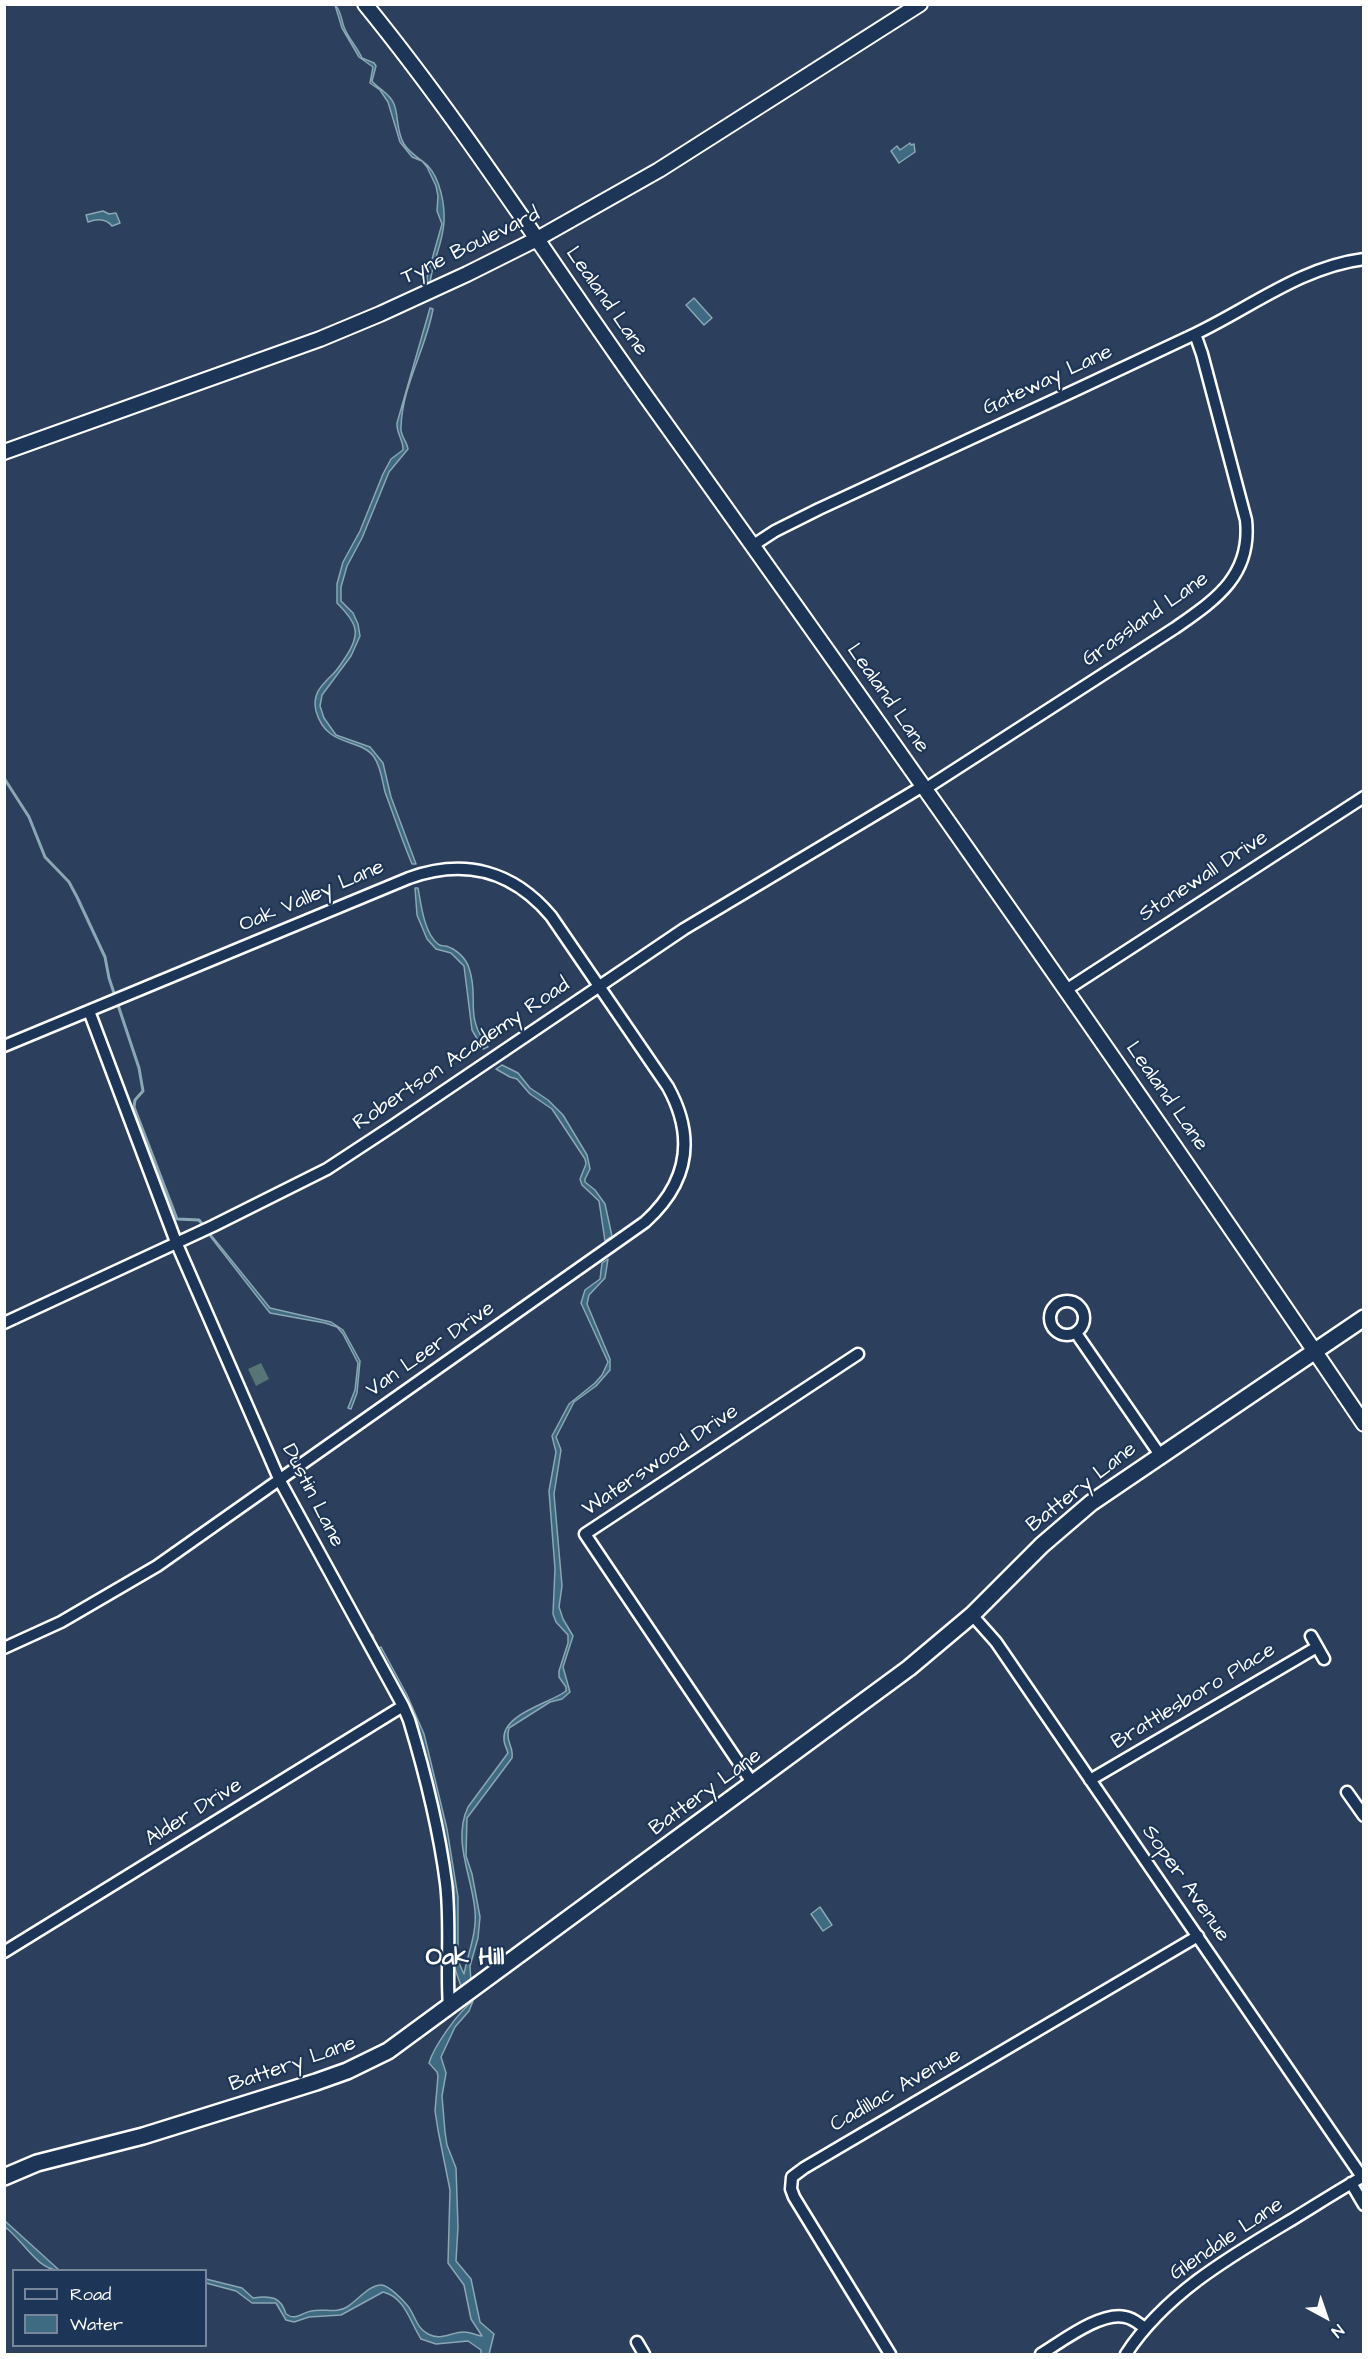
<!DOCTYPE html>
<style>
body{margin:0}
#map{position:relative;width:1368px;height:2359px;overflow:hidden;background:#2c3f5c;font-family:"Architects Daughter",sans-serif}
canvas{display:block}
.frame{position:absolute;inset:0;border:6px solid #fff;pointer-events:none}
.legend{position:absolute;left:12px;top:2269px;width:195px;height:78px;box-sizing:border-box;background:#1d3557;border:2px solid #77869a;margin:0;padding:8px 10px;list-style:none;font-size:18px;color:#fff}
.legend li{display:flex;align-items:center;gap:12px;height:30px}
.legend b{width:30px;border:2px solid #77869a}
.north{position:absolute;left:1296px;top:2287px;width:60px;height:60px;-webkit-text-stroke:4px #1d3557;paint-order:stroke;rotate:140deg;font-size:16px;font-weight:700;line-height:24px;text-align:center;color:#fff}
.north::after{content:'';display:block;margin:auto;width:21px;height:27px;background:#fff;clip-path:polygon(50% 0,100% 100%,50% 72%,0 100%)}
</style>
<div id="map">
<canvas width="1368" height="2359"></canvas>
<div class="frame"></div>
<ul class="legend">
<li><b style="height:8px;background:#1d3557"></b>Road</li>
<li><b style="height:16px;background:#3e6a82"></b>Water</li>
</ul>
<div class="north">N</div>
</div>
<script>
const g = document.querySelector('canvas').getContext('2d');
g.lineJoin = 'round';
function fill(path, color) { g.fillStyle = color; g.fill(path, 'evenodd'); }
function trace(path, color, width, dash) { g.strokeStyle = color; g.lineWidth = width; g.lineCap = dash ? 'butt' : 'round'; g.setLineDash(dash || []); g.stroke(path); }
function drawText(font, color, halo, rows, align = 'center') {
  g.font = font + ' "Architects Daughter",sans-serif'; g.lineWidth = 4.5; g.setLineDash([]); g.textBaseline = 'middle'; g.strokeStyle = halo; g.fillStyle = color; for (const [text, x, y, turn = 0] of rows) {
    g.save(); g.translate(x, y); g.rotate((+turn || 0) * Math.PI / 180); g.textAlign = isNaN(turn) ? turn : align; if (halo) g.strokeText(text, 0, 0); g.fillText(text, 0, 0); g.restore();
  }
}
fill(new Path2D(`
 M261,1363l8,16 -13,7 -8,-17z`), '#567574');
const water = new Path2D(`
 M335,5c6,5 6,14 9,22 4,11 13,20 18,31l12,5 2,3 -4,15c6,8 18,12 22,23 5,13 2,27 10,40 6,10 16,14 24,22 12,13 17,38 16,56 -1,22 -13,42 -14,63l-3,1v-9l15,-53 -5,-13 1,-15 -2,-10 -9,-19 -5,-6 -10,-4 -12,-15 -12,-40 -8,-12 -10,-7 3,-16 -14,-10 -17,-29z
 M910,143l1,2 3,-1 1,8 -16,11 -8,-12 6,-5 3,4z
 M103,211l6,3 7,-1 4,10 -8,3c-6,-8 -16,-7 -24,-4l-2,-7z
 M694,298l18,20 -8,7 -18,-20z
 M430,308l3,1c-7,40 -31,77 -32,118 -1,9 6,14 7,22l-19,23 -27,66 -15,28 -6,21v14l12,12 5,11 2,12 -9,20 -29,39 -2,11 4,12 12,17 34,12 13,16 8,34 25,67h-4c-10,-24 -18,-48 -27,-72 -3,-12 -4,-25 -11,-35 -13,-19 -48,-9 -58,-46 -4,-17 5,-25 15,-35 6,-5 10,-12 14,-18 17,-25 12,-35 -8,-55v-19l6,-22 17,-31 23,-57 8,-15 12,-9c1,-9 -7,-17 -6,-27z
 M415,888h3c3,16 6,45 20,56 2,2 6,2 8,2 10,3 20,12 23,22 11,32 -6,46 19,79l-5,2 -11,-19 -8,-64 -13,-13 -15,-4 -9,-10 -10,-24z
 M502,1065l16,8 12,15 18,12 15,15 24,40 3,14 -5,10v3l10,8 10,14 7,32 -7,5 -6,-40 -17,-16 -2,-6 6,-15 -1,-5 -33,-50 -22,-15 -13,-15 -7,-2 -14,-8z
 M211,1235l59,73 61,14 12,8 17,31 -3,32 -6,16 -3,-1 7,-18 3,-27 -15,-29 -6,-7 -12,-4 -55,-10 -60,-77z
 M608,1259l-3,19 -16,17 -2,9 23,55v11l-14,16 -22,16 -18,35 5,13 -7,44 8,92 -3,21 4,12 10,17 -10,31 7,25 -8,7 -12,3 -41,26c-4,14 5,18 3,30l-45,60 -1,38 6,18 8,43 -2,21 -8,28 1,16 -9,7 -8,-23v-79l-37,-166 -40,-72 4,-2 26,48 17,39 23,95 11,68v64l6,13c4,-21 13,-41 11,-63 -3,-36 -23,-70 -7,-104l40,-54c-1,-4 -4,-9 -4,-13 -3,-26 47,-37 62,-49v-4l-7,-10v-6l9,-28v-8l-12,-13 -3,-8 2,-45 -6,-78 7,-39 -4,-16 17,-32 26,-21 7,-8 6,-13 -27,-59 4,-13 15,-11 2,-16z
 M820,1907l12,18 -9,6 -12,-17z
 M473,2001l-4,10 -14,16 -14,30 5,16 -4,23 3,36 2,13 9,23 2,59 -2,34 15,18 9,43 14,12 -5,20h-8v-4l-13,-9 -32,3 -15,-5c-11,-17 -16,-42 -38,-47l-42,23 -32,2 -15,5 -8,-2 -10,-17h-24l-16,-12 -30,-8v-4l36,9 11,10c18,-3 28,-1 33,16 10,7 15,-1 25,-3 13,-3 25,3 36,-4 10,-6 23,-23 35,-22 7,1 20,14 25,20 8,9 9,23 21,29 13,7 23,-2 36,-2 6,0 12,3 18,4l-11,-17 -7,-34 -16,-22 2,-73 -12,-60 -3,-19 3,-35 -1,-4 -8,-9c5,-17 30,-52 44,-62z
 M5,2221l54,49c-21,1 -37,-31 -54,-43z`);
fill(water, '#3e6a82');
trace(water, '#8ba6b4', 1.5);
trace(new Path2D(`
 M4,778l25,39 16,40 24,25 8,15 28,60 4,21 30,90 4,23 -8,9 -1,7 43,112 22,1 4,5
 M372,1635l1,3`), '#8ba6b4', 3);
const minor = new Path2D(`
 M752,546l23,-15 44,-22c126,-58 251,-116 376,-175 55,-26 106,-67 169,-75
 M925,789l250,-161c40,-28 77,-52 71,-108l-44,-166 -7,-20
 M1066,990l298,-193
 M89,1011l87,231 104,239 123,225 6,14c16,53 30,109 37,163 5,42 0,84 3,125
 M4,1046l405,-168c56,-20 104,-7 142,38l117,171c28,51 20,96 -23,135l-488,344 -96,56 -57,26
 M1050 1318a17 17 0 1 1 34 0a17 17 0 1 1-34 0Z
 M4,1323l209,-97 114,-57 67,-44 290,-196 239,-143
 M1076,1333l84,122
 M972,1615l24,27 366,535
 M1311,1636l13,23
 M1090,1780l227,-133
 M753,1784l-168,-250 273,-180
 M1347,1792l17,24
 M4,1952l399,-246
 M1351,2183l13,22
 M637,2342l7,12
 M890,2354l-96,-157 -3,-8 1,-12 12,-9 394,-232
 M1041,2354c20,-12 60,-43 84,-37 8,1 14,7 20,11
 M1126,2354c40,-61 105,-98 167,-135 23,-14 46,-29 71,-43`);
const tertiary = new Path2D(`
 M365,4c105,129 193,270 290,405 240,335 478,673 709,1015
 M4,452l316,-113 60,-25 87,-40 70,-35 122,-69 261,-166`);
const secondary = new Path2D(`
 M4,2177l33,-14 106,-27 173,-54 31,-11 41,-20 521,-383 63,-53 70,-70 49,-42 273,-185`);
trace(minor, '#fff', 15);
trace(tertiary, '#fff', 18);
trace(secondary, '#fff', 20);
trace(minor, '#1d3557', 10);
trace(tertiary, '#1d3557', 14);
trace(secondary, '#1d3557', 15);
drawText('21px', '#fff', '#1d3557', [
 ["Tyne Boulevard",471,247,-26],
 ["Lealand Lane",606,302,55],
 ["Gateway Lane",1048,381,-25],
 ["Grassland Lane",1146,620,-35],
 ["Lealand Lane",887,699,55],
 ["Stonewall Drive",1204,877,-33],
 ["Oak Valley Lane",312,897,-23],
 ["Robertson Academy Road",462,1055,-34],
 ["Lealand Lane",1166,1097,55],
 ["Van Leer Drive",431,1350,-35],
 ["Waterswood Drive",661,1461,-34],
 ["Battery Lane",1082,1488,-38],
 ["Dustin Lane",312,1496,63],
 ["Brattlesboro Place",1194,1697,-31],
 ["Battery Lane",706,1793,-36],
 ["Alder Drive",194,1813,-32],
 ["Soper Avenue",1185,1884,55],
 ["Battery Lane",293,2065,-19],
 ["Cadillac Avenue",896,2091,-30],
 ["Glendale Lane",1227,2240,-34]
]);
drawText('bold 24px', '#fff', '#1d3557', [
 ["Oak Hill",465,1959]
]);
</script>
